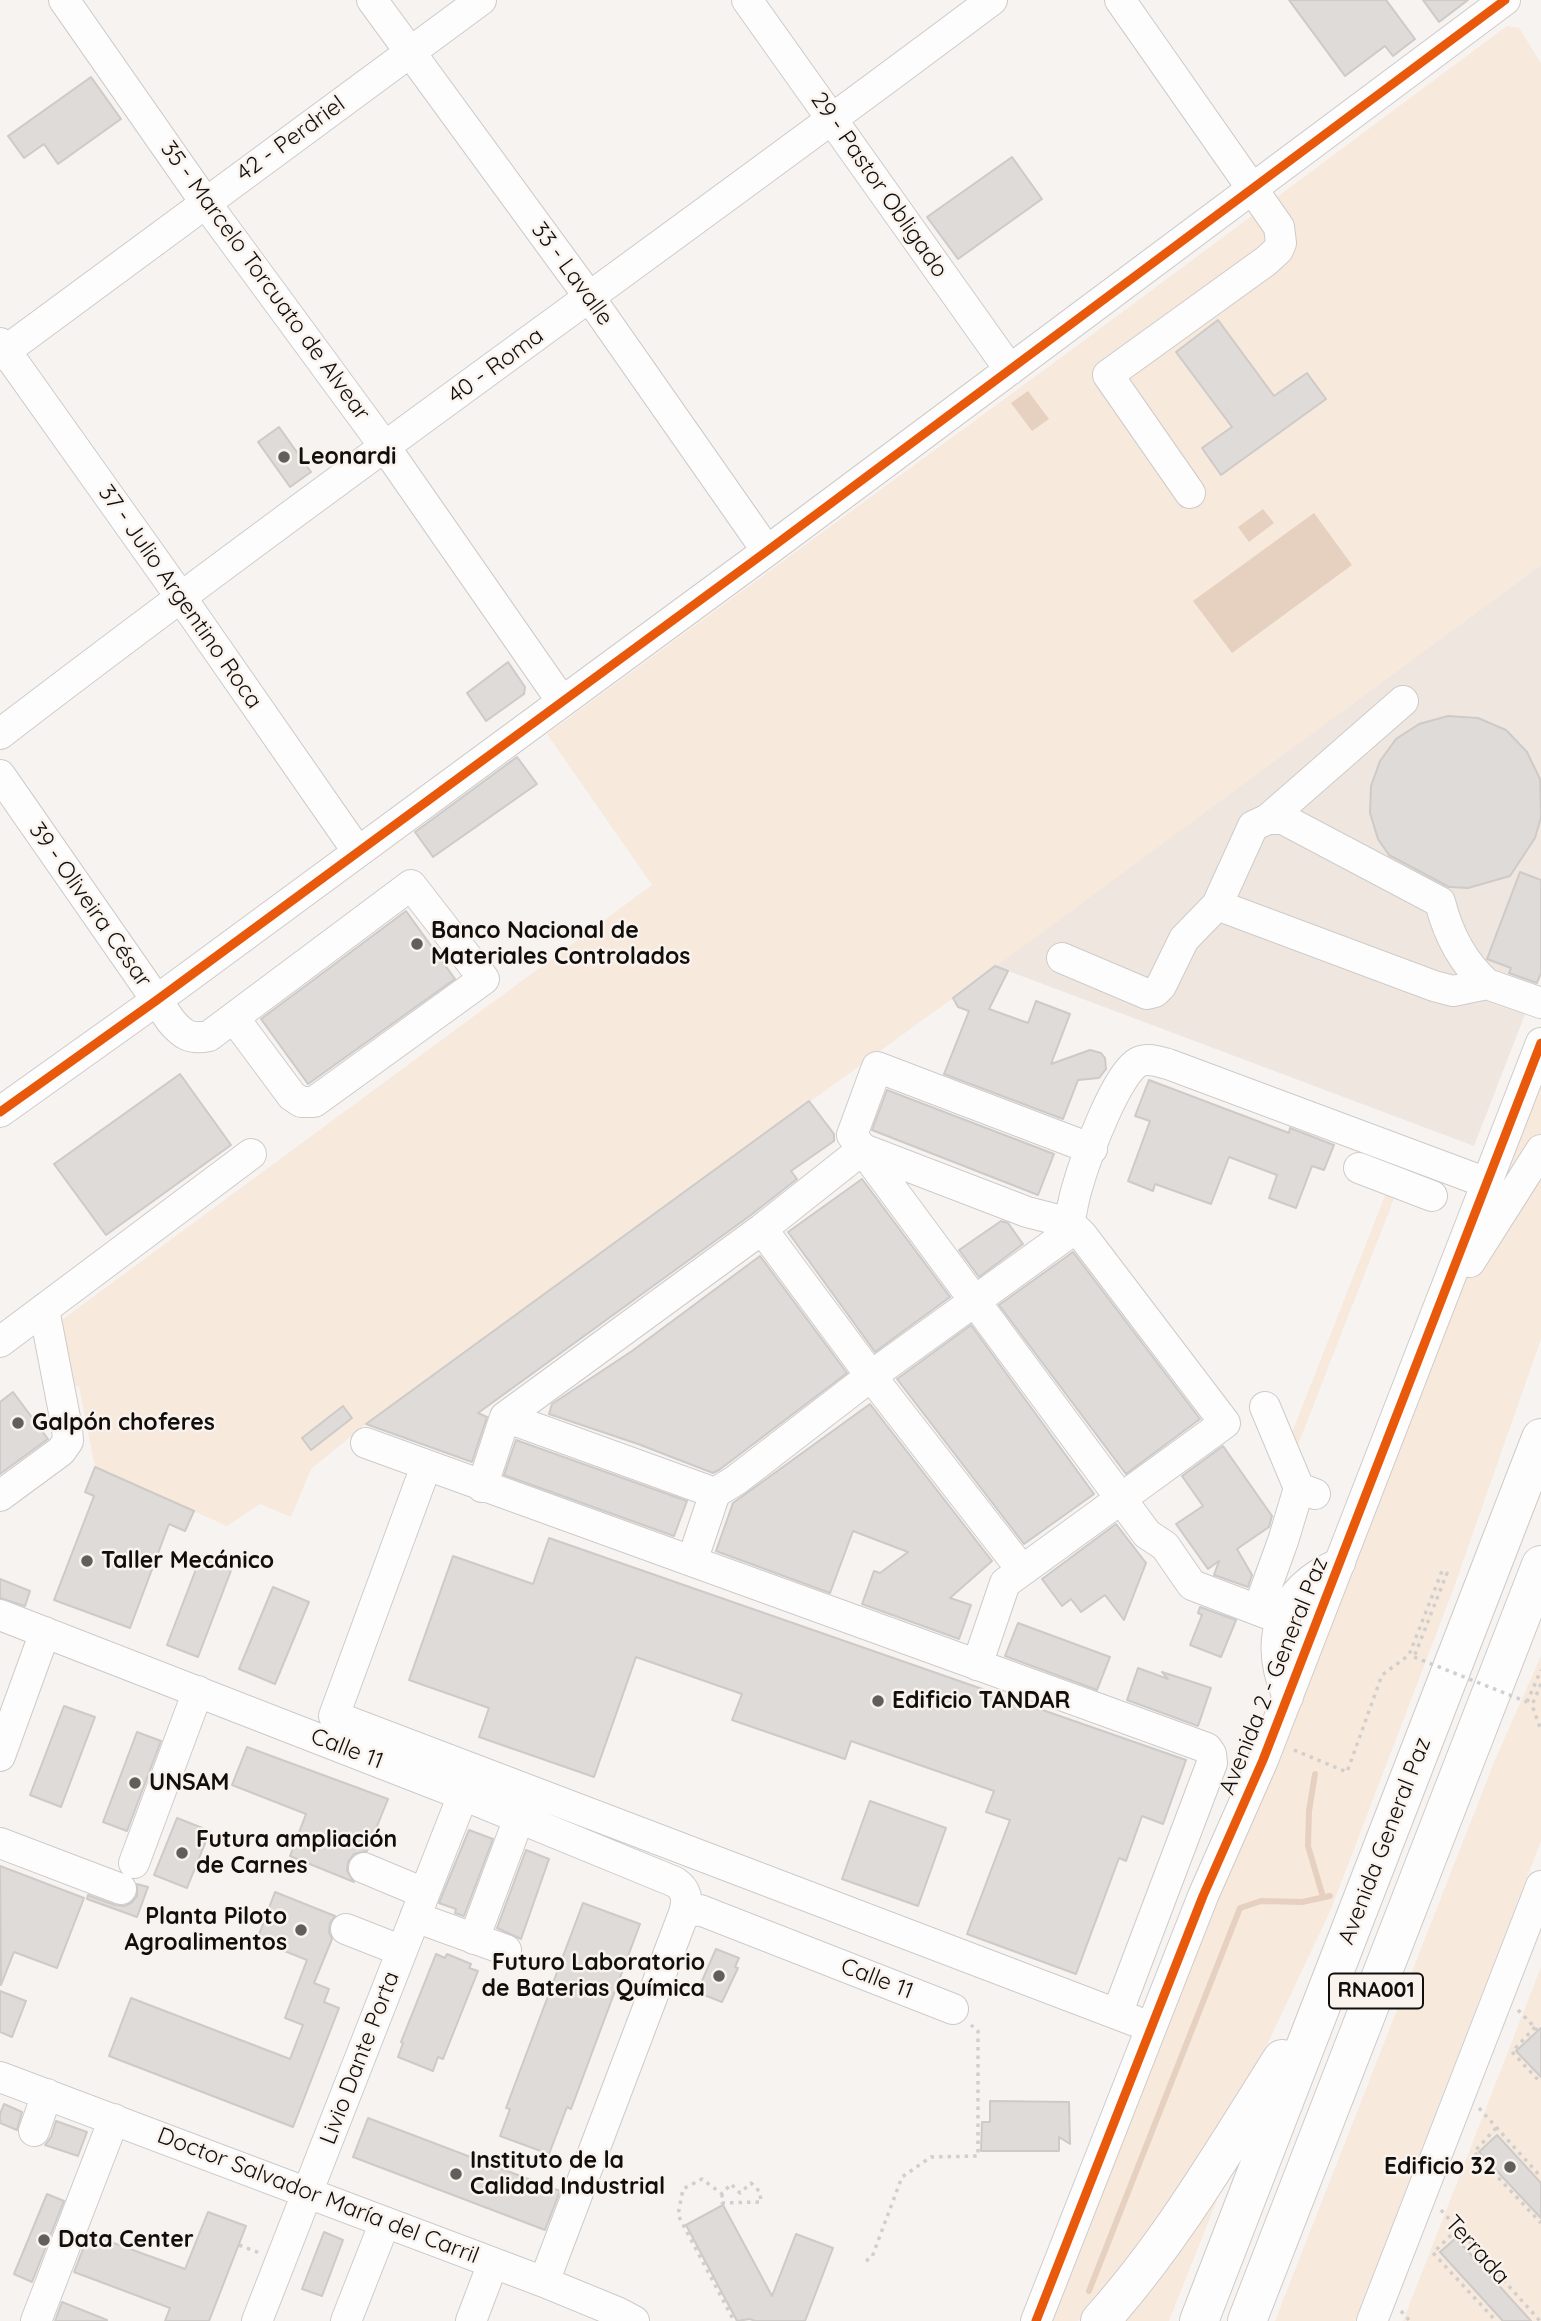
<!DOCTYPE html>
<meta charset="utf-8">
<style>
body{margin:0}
canvas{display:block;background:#f6f3f0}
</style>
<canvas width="1541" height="2321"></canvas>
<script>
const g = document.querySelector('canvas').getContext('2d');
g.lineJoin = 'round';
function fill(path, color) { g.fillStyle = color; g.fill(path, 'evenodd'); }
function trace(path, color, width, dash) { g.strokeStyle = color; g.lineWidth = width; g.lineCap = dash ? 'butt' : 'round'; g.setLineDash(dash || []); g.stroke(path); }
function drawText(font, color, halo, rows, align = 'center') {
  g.font = font + ' Quicksand,sans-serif'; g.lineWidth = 5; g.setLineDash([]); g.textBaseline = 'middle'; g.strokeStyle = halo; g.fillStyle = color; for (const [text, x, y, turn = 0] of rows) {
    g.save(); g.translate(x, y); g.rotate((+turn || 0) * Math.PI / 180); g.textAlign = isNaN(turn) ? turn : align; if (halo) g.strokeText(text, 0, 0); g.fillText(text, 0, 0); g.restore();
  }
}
fill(new Path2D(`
 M1541,565v408l-67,173 -479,-180z`), '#efe7df');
fill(new Path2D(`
 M1507,26l12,2 22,35v502l-588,433 -587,426 -55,45 -20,48 -31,-13 -33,22 -132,-59 -16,-81 -12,1 -12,-62 597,-440 -105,-151 519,-380z
 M1541,1069v64l-30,49 -10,-4z
 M1541,1167v172l-88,251 -122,319 -74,157 -15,27 -110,163 -54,65h-25l385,-991 27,-49z
 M1386,1193l9,3 -101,259 -6,-12z
 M1541,1656v185l-186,480h-80l220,-561z
 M1541,1967v74l-24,10 24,26v106l-44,-48 -18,17 62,66v103h-10l-75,-82 47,82h-100z
 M1225,2180l-56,141h-53z`), '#f8e9dd');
fill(new Path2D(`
 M1028,391l21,28 -17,12 -21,-28z
 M1263,509l11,14 -25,19 -11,-15z
 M1314,513l38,52 -120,88 -39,-52z`), '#e6d1c0');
trace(new Path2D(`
 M1315,1774l-6,37 -1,35 15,51
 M1089,2291l151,-383 21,-7 41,1 28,-6`), '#e6d1c0', 6);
const building = new Path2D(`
 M1289,0h97l29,39 -22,17 -8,-10 -40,30z
 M1423,0h45l-29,22z
 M91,77l30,42 -63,45 -14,-20 -20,14 -16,-22z
 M1012,157l30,42 -84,60 -31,-42z
 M1218,320l56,76 33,-23 19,26 -105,76 -19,-27 30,-21 -56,-75z
 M279,427l32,45 -21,15 -32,-45z
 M508,662l17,25 -1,7 -38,27 -19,-28z
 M1448,716l30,2 28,12 21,22 13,27 1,38 -6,21 -25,38 -42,12 -19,-1 -60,-32 -11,-16 -8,-26 1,-27 9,-25 16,-22 23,-15z
 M517,757l20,27 -104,73 -18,-25z
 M1520,872l21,8v93l-4,10 -28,-10 2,-5 -24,-9z
 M406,911l49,68 -147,105 -47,-65z
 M995,966l13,5 -19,38 39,14 8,-22 34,13 -19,50 39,-14 11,3 4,5 1,11 -7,9 -21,2 -15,39 -119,-45 25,-63 -11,-4 -5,-9z
 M180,1074l51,71 -125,90 -52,-71z
 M1149,1080l140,53 1,-5 44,17 -10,25 -12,-4 -16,42 -27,-10 8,-23 -48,-18 -18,47 -56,-20 -2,7 -25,-10 22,-60 -15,-5z
 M887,1090l167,64 -16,41 -166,-65z
 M809,1101l25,33v7l-43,30 6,8 -46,36 -273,198 9,4 -15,45 -106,-38z
 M862,1179l88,118 -75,55 -87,-120z
 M1001,1221l7,2 15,21 -44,33 -20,-27z
 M1073,1252l127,167 -74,55 -127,-169z
 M760,1256l87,117 -128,97 -6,3 -75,-29 -89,-30 3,-10 80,-53z
 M971,1325l123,169 -70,50 -127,-165z
 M13,1392l35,47 -48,35v-72z
 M870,1404l122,157 -42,37 21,7 -12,34 -97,-35 12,-33 6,2 28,-21 -55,-21 -23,62 -114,-42 17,-48z
 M343,1406l9,12 -41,32 -9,-12z
 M516,1440l171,61 -13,35 -170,-61z
 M1223,1446l49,70 -3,11 -32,22 15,26 -4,12 -34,-12 5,-14 -11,8 -32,-45 27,-18 -21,-30z
 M95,1467l99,44 -9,20 -16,-7 -39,104 -76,-28 40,-104 -9,-4z
 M1116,1524l30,39 -22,57 -19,-25 -24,17 -10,-13 -9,7 -20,-27z
 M549,1538l637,222 -23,64 -21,-8 -16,45 -7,-3 -43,116 -109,-40 43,-114 -24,-8 8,-21 -143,-50 -6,18 -113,-39 10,-26 -106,-37 -42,120 -115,-40 10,-29 -80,-28 44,-124 80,28z
 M201,1556l31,12 -34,89 -31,-12z
 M0,1579l30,12 -5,15 -25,-8z
 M273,1587l36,15 -34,82 -36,-15z
 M1200,1607l36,13 -15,37 -31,-12 12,-30 -4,-2z
 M1018,1623l92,34 -13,33 -92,-34z
 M1138,1668l30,11 -6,-7 49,16 -13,38 -71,-26z
 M64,1706l31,11 -34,90 -31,-12z
 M137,1732l24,9 -34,90 -24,-9z
 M247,1747l141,52 -21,52 -13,3 -6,8 -1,9 7,11 -64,-26 16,-42 -74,-29z
 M870,1801l76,27 -28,78 -76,-27z
 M177,1818l33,13 -23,57 -33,-13z
 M469,1830l24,9 -29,77 -9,-3 1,-4 -17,-6z
 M526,1850l23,9 -28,80 -24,-11z
 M0,1866l84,32 -27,70 -43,-16 -13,33z
 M137,1884l11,3 -11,30 -50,-18 1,-4 27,10 9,1 7,-3 6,-7z
 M275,1892l60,24 -5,7 -1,9 3,7 -18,44 15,6 -5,13 15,6 -46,119 -184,-71 22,-58 159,61 13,-34 -18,-7 22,-58 -50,-20z
 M583,1903l57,21 -69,185 -4,-2 -18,47 -49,-18 10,-27 -4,-1z
 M716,1949l23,9 -4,9 3,1 -16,34 -23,-9 4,-9 -2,-1z
 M436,1954l9,4 2,-4 24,10 -2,4 9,3 -35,88 -5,-2 -5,14 -35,-14 5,-14 -2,-1z
 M0,1991l26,10 -14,36 -12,-5z
 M1541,2028v49l-25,-26z
 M990,2101l79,1 1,42 -11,-7v14h-78l1,-29h8z
 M4,2104l18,8 -5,18 -17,-7v-9z
 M368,2118l192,73 -15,39 -192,-73z
 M56,2121l31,11 -9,24 -33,-11 6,-8z
 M1497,2135l44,48v35l-62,-66z
 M47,2194l17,7 -32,81 -18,-8z
 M723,2205l49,91 24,-62 37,14 -28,73h-50l-5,-2 -13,2 -51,-96z
 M208,2212l38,14 -37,95h-44l5,-13 -96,-36 15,-38 96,35z
 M324,2232l19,8 -21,56 -20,-7z
 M1456,2238l75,83h-28l-63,-69z
 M62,2302l45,18v1h-52z`);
fill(building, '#dedbd8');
trace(building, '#cdcac7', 2);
const minor = new Path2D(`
 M64,0l141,202 180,245 176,253
 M372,0l218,298 177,253
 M747,0l263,370
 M1120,0l159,227 2,16 -3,7 -12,11 -158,114 82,118
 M0,343l180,253 178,256
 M0,355l481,-355
 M0,734c326,-250 663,-487 992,-734
 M0,775l171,246c12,14 19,19 38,15l202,-151 73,94 -170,123h-13l-9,-6 -58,-78
 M1268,819l135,-118
 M1217,905l217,81 19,5 34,-7 54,19
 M1062,958l85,36 8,-2 6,-6 23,-47 33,-34 36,-79 15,-7h15l157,83c8,32 22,60 47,82
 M0,1112l157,-112 610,-449 738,-551
 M863,1149l164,63 43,11 12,12 143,188 -220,160 -28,82
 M1092,1149l-215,-82 -25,68 295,399 18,12 27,39 89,34
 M1359,1168l73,28
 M762,1229l109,147 151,194
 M1470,1262l71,-112
 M0,1342l251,-188
 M1265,1407l34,81 16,6
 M505,1417l210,76
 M366,1443l841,305 4,6 1,9 -95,251
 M426,1466l-92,250 801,305
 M482,1487l23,-70 257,-188 101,-80
 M0,1496l61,-45 7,-10 -1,-13 -23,-119
 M692,1561l23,-68 21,-13 135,-104 195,-141c5,-15 6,-31 11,-47 7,-25 41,-121 64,-127 9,-3 18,1 27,3l319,119
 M1258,1610l25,-69 16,-53
 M0,1615l463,180 212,87c12,8 13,17 9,31l-140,369
 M1288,1697c-26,-59 -7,-108 52,-134
 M0,1756l45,-124
 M0,1843l121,46
 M134,1863l64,-172
 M364,1868l60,25
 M684,1913l16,-3 253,99
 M415,1917l91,33
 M346,1929l56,22
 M474,1939l45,-121
 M0,2077l544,205 73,30 17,9
 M34,2131l13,-37
 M36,2321l78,-202
 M257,2321l206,-526
 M346,2321l39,-99
 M471,2321l22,-58
 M1036,2321l167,-425 60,-136 278,-717
 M1372,2321l169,-435`);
const highway = new Path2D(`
 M1100,2321c71,-79 125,-172 182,-262
 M1199,2321l342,-883
 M1247,2321l294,-756`);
trace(minor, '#cecbc9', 32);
trace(highway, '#cecbc9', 40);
trace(new Path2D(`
 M1541,1684l-9,21 9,25
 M1527,1702l14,-32
 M1294,1750l53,22 35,-97 27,-20 33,-84 5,2 -33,84
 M1518,2010l23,24
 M1535,2027l-23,25 29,31
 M1479,2108l62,69
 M1496,2128l-22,24 67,71
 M722,2194v9l39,-1 -1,-10 -9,-9 -11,10 -9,-9 -9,10 -20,-15 -19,10 -5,26 56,106
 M1441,2210l99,111
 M1457,2229l-24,24 63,68
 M239,2245l21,8
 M866,2261l6,-4 30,-80 29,-20 47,-1v-125l-7,-6
 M1401,2311l9,10`), '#d1cfce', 3.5, [3.5, 5]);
trace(minor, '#fefdfd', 30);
trace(highway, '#fefdfd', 38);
trace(new Path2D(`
 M1414,1657l113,45`), '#d1cfce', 3.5, [3.5, 5]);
trace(new Path2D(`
 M0,1112l157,-112 610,-449 738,-551
 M1036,2321l167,-425 60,-136 278,-717`), '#e8590c', 9);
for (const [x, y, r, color] of [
 [284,457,7,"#615f5c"],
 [417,944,7,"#615f5c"],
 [18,1423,7,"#615f5c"],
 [87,1561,7,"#615f5c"],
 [878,1701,7,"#615f5c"],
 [135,1783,7,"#615f5c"],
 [182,1853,7,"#615f5c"],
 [301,1930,7,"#615f5c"],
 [719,1976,7,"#615f5c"],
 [1510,2167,7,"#615f5c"],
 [456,2174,7,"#615f5c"],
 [44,2240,7,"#615f5c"]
]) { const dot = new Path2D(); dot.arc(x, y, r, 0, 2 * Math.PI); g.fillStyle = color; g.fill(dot); trace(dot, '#faf2ec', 2.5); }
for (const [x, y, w] of [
 [1376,1991,94]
]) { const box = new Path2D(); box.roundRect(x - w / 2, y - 17.5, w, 35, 5); g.fillStyle = '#faf2ec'; g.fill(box); trace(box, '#110f0d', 2); }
drawText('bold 21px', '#110f0d', null, [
 ["RNA001",1376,1991]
]);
drawText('23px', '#110f0d', '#faf2ec', [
 ["42 - Perdriel",291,139,-36],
 ["29 - Pastor Obligado",879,185,55],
 ["33 - Lavalle",572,274,54],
 ["35 - Marcelo Torcuato de Alvear",265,281,54],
 ["40 - Roma",496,366,-36],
 ["37 - Julio Argentino Roca",180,597,55],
 ["39 - Oliveira César",90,905,55],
 ["Avenida 2 - General Paz",1274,1676,-68],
 ["Calle 11",347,1749,21],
 ["Avenida General Paz",1385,1841,-69],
 ["Calle 11",877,1979,21],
 ["Livio Dante Porta",360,2058,-69],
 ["Doctor Salvador María del Carril",318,2196,21],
 ["Terrada",1477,2250,48]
]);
drawText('bold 23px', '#110f0d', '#faf2ec', [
 ["Leonardi",298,457],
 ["Banco Nacional de",431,931],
 ["Materiales Controlados",431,957],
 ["Galpón choferes",32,1423],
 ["Taller Mecánico",101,1561],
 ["Edificio TANDAR",892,1701],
 ["UNSAM",149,1783],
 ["Futura ampliación",196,1840],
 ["de Carnes",196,1866],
 ["Planta Piloto",287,1917,"right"],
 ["Agroalimentos",287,1943,"right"],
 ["Futuro Laboratorio",705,1963,"right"],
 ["de Baterias Química",705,1989,"right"],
 ["Instituto de la",470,2161],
 ["Calidad Industrial",470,2187],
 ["Edificio 32",1496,2167,"right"],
 ["Data Center",58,2240]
], 'left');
</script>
